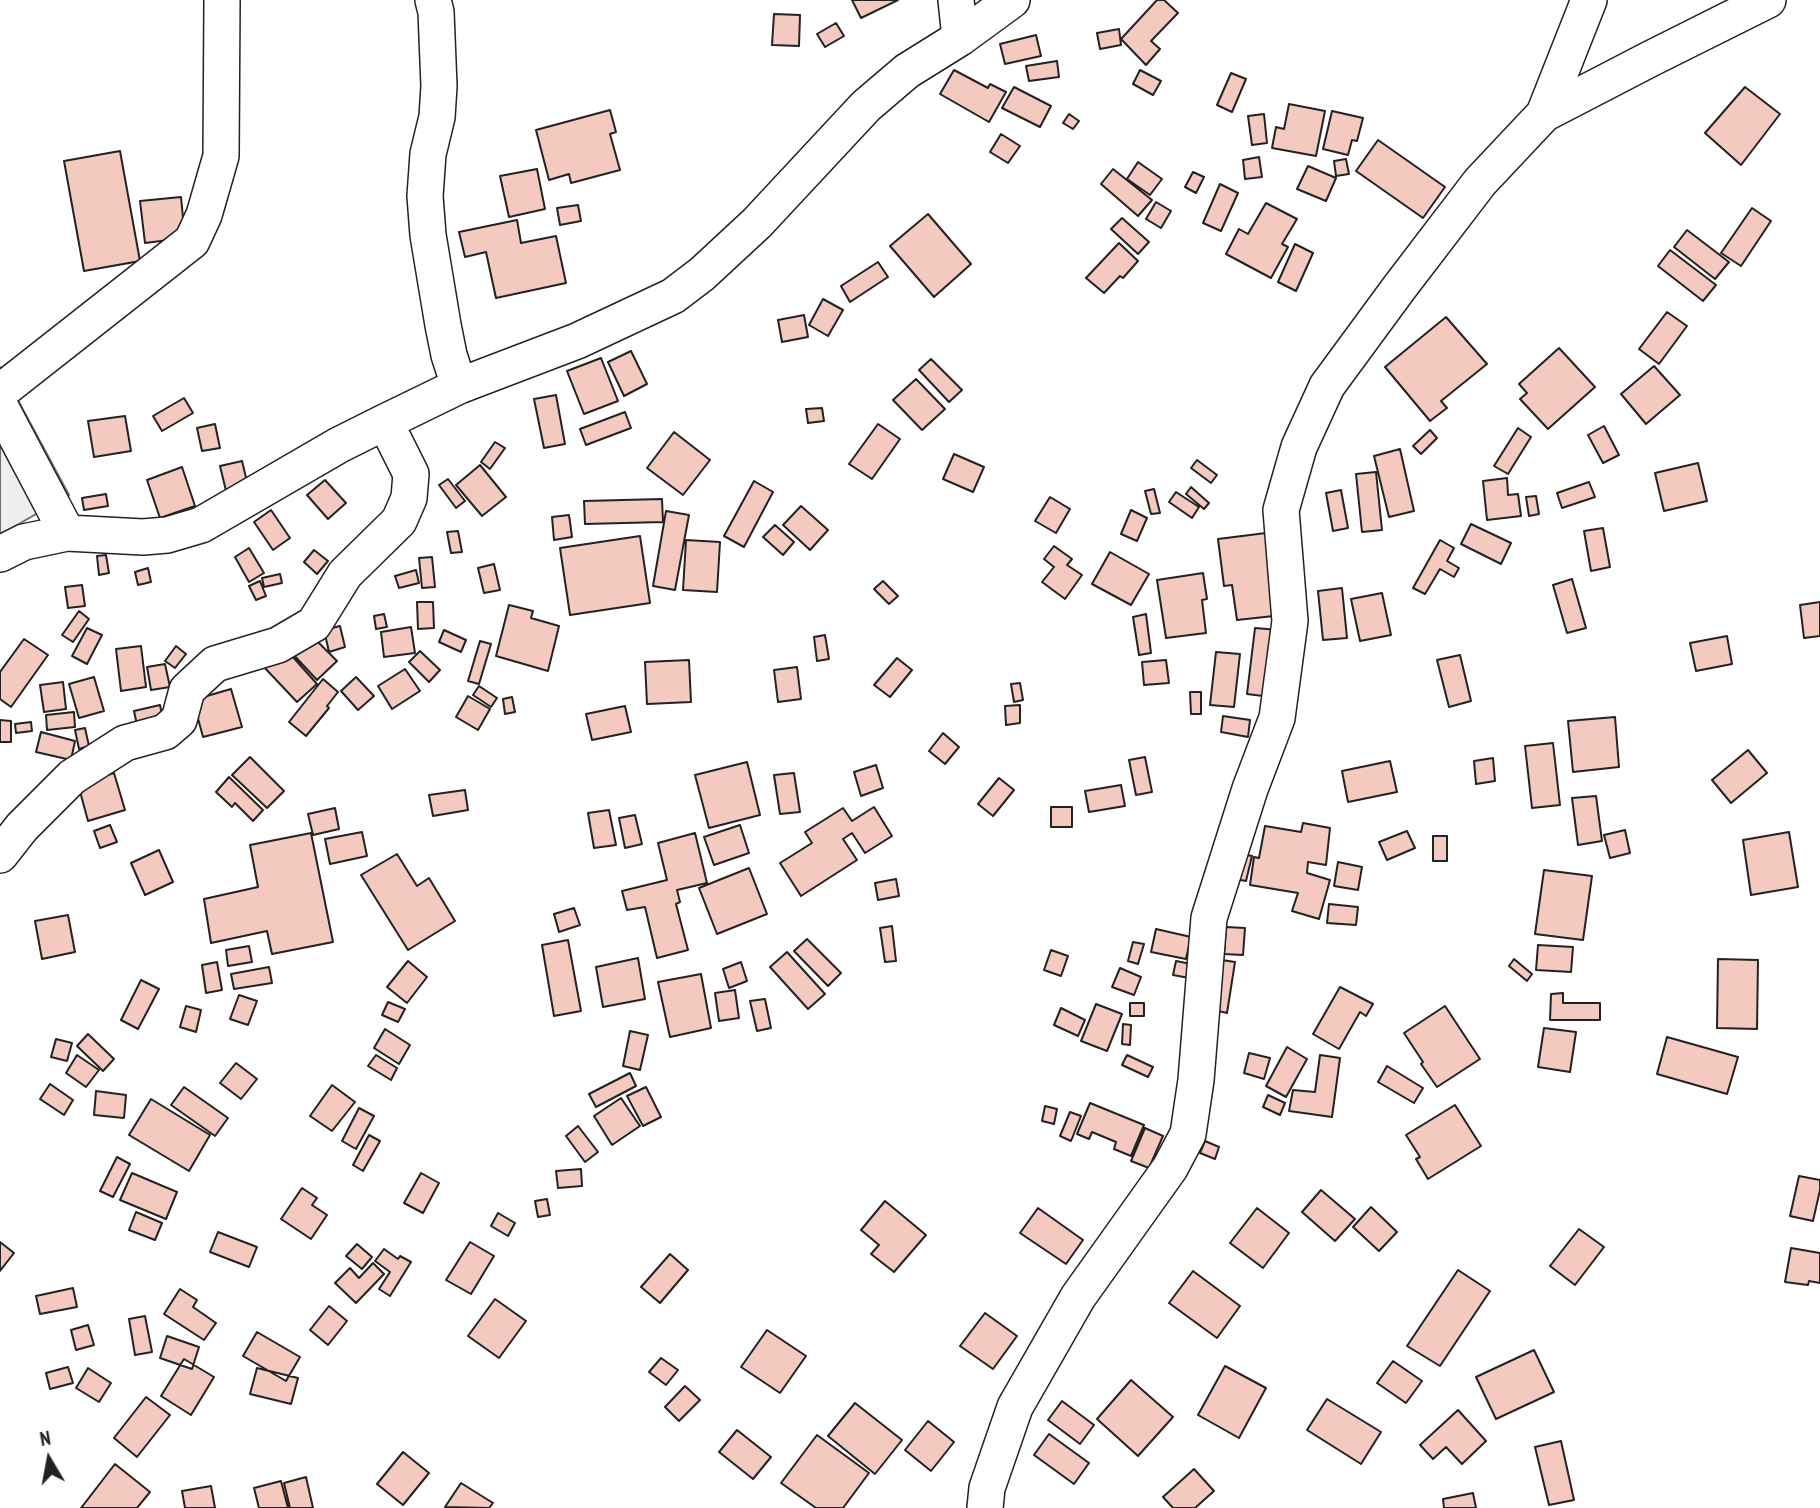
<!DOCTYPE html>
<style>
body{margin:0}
#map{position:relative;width:1820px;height:1508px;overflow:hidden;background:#fff;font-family:"PT Sans Narrow",sans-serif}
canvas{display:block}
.north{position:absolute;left:14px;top:1424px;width:70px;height:70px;-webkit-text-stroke:5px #fff;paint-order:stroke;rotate:350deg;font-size:19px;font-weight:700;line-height:28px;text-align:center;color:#222}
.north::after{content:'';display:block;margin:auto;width:24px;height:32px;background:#222;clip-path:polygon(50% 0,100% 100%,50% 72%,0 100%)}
</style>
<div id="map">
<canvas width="1820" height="1508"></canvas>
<div class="north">N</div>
</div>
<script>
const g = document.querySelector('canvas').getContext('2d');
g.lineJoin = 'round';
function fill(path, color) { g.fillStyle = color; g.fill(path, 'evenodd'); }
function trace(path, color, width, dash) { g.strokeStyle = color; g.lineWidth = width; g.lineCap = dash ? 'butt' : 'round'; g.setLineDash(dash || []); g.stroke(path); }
const green = new Path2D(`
 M0,367l69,128 -69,40z`);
fill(green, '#eee');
trace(green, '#6f6f6f', 2);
const building = new Path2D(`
 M852,0h46l-37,18z
 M1157,0h7l14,13 -27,28 9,8 -14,16 -25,-26z
 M774,14l26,1 -1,31 -27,-1z
 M836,23l8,13 -19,11 -8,-13z
 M1119,29l2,16 -21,4 -3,-16z
 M1036,35l5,21 -36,8 -5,-20z
 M1057,61l2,16 -30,4 -3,-15z
 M954,70l34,18 2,-4 16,8 -17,30 -49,-28z
 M1140,70l21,11 -8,14 -20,-11z
 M1231,73l15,6 -14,33 -15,-7z
 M1014,87l37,19 -11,21 -38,-19z
 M1745,87l35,27 -39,51 -36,-32z
 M1289,104l36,7 -9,45 -44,-8 4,-21 8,2z
 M610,110l6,22 -6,2 10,36 -49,13 -2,-9 -20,6 -13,-50z
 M1332,111l31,7 -6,23 -5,-1 -4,15 -25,-6z
 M1069,114l10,7 -6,8 -10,-6z
 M1264,114l3,29 -15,2 -4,-29z
 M1001,134l19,12 -12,17 -18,-11z
 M1378,140l67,47 -22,31 -67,-47z
 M120,151l20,110 -56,10 -20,-110z
 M1259,157l3,20 -17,2 -2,-19z
 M1346,159l3,15 -13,2 -2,-15z
 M1138,162l24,17 -12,16 -23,-16z
 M1308,166l28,12 -10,23 -29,-12z
 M537,169l8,40 -36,8 -9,-41z
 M1113,169l39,31 -14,16 -37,-32z
 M1193,172l11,5 -8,16 -11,-6z
 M1220,184l18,9 -17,38 -18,-8z
 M181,197l4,41 -40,5 -5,-42z
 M1156,202l15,9 -10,17 -15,-9z
 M1266,203l31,16 -15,25 6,3 -17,31 -45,-24 13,-25 9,5z
 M578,205l3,16 -21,4 -3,-17z
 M1752,208l19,13 -30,45 -20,-13z
 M928,214l43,50 -37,33 -44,-51z
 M1122,218l27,24 -11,12 -27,-25z
 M517,220l4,23 35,-7 10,47 -70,15 -10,-46 -21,5 -6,-25z
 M1687,230l42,32 -14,17 -41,-32z
 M1119,243l19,18 -15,17 -3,-2 -16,17 -18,-15z
 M1295,244l18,9 -17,38 -18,-9z
 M1670,250l46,35 -13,16 -45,-35z
 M878,262l10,15 -38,25 -9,-16z
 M823,299l20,11 -15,26 -19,-11z
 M1667,312l20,14 -28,38 -20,-15z
 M804,315l4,22 -26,5 -4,-22z
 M1446,317l41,47 -46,37 6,7 -17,13 -45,-54z
 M1559,348l36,39 -47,42 -28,-30 7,-6 -8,-9z
 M631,351l16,33 -23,12 -16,-34z
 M601,358l17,43 -34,13 -17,-43z
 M931,359l31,31 -13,12 -30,-32z
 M1654,366l26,29 -34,29 -25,-30z
 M916,379l29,30 -23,21 -29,-30z
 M556,395l9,49 -21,4 -10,-49z
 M184,398l9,15 -31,18 -9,-15z
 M822,408l2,13 -16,2 -2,-14z
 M625,412l6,16 -45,17 -6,-16z
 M125,416l6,35 -37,6 -6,-36z
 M215,424l5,24 -18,3 -5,-23z
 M878,424l22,15 -28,40 -23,-15z
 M1604,426l15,29 -16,8 -15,-28z
 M1518,428l13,9 -23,37 -14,-8z
 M1430,430l7,8 -16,16 -8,-8z
 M674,432l36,28 -27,35 -36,-27z
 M495,442l10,6 -15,21 -9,-7z
 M1400,449l14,62 -25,6 -15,-61z
 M954,454l30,13 -11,25 -30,-13z
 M1197,460l20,15 -6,8 -20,-15z
 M242,461l8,33 -22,5 -8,-33z
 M1698,463l9,38 -43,10 -9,-38z
 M480,465l26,32 -24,19 -26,-31z
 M182,467l13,39 -35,12 -13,-38z
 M1376,472l6,58 -20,2 -6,-58z
 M1507,478l1,17 10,-1 3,22 -34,4 -4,-39z
 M448,479l17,22 -9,7 -17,-23z
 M325,480l21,23 -18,16 -21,-24z
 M754,481l19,11 -29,55 -20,-11z
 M1589,482l6,15 -33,11 -5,-15z
 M1191,487l18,16 -5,6 -18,-15z
 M1154,489l6,24 -9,1 -6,-23z
 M1341,490l7,38 -15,3 -7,-38z
 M1176,492l23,15 -7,11 -23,-16z
 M106,494l2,12 -24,4 -2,-12z
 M1536,496l3,18 -10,2 -3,-19z
 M1050,497l20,12 -14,24 -21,-12z
 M662,499l1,23 -78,2 -1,-23z
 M801,506l27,24 -18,20 -27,-25z
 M271,510l19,28 -17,12 -19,-28z
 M1131,510l16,8 -10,23 -16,-7z
 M666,511l23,4 -14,75 -22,-4z
 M569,515l3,22 -18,3 -2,-23z
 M1471,524l40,19 -10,21 -40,-20z
 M775,525l19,17 -11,13 -20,-18z
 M1603,528l7,39 -19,4 -7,-40z
 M458,531l4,21 -11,1 -4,-21z
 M1274,532l9,83 -46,5 -5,-35 -8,1 -6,-47z
 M640,536l10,67 -80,12 -10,-67z
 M686,540l34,2 -3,50 -34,-2z
 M1440,540l14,8 -7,13 12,7 -5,9 -14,-8 -15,25 -12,-6z
 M1054,546l18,13 -5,6 15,10 -17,24 -23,-17 12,-15 -10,-8z
 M249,548l15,25 -15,9 -14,-25z
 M314,550l14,11 -11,13 -13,-12z
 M1110,552l39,22 -18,31 -39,-21z
 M106,555l3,18 -10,2 -2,-19z
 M432,557l3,30 -13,1 -3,-30z
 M494,564l6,26 -16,3 -6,-25z
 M148,568l3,14 -13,3 -3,-13z
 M416,570l3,13 -20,5 -4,-12z
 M1203,573l4,26 -5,1 4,33 -40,5 -9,-58z
 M280,574l2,9 -18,4 -2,-9z
 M1572,579l14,49 -19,5 -14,-48z
 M260,581l6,15 -10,4 -7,-14z
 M883,581l15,15 -9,8 -15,-15z
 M82,585l3,21 -17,2 -3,-21z
 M1342,588l5,50 -24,2 -5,-49z
 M1382,593l9,42 -31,6 -9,-42z
 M417,602h16l1,26 -16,1z
 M1820,602v34l-16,2 -4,-33z
 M509,605l24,6 -2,7 28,8 -11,45 -52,-15z
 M79,611l10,8 -16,23 -11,-7z
 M384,614l3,13 -11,2 -2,-13z
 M1146,614l5,39 -12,2 -6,-38z
 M340,626l5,21 -16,5 -5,-22z
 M411,627l4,26 -31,4 -3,-25z
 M87,628l15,7 -15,29 -15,-8z
 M1255,628l24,2 -8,67 -24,-3z
 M444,630l22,10 -5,12 -22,-10z
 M825,635l4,24 -12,2 -3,-24z
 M1727,636l5,28 -36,7 -6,-28z
 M24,639l24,16 -37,52 -11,-8v-27z
 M315,639l22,22 -20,19 -27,-29z
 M480,641l11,3 -12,40 -11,-3z
 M141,646l5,41 -25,4 -5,-42z
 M176,646l10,8 -11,14 -10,-7z
 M284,647l33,37 -20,18 -34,-36z
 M420,651l20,19 -11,12 -20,-20z
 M1216,652l24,2 -6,53 -24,-2z
 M1460,655l11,46 -22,6 -12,-47z
 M897,658l15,12 -22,27 -16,-12z
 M689,660l2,42 -44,2 -2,-42z
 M1166,660l3,23 -25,2 -2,-23z
 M165,664l5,23 -19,3 -4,-23z
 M797,667l4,32 -23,3 -4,-32z
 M405,669l15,22 -28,18 -14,-23z
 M94,677l10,34 -25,7 -10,-34z
 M356,677l18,19 -16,14 -17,-19z
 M323,679l15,13 -11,14 2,2 -23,28 -17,-14z
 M63,682l3,27 -22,3 -4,-27z
 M1020,683l3,17 -9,2 -3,-18z
 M479,686l18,12 -6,9 -18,-12z
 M231,689l11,38 -39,10 -10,-37z
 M1190,692h11v22h-10z
 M468,696l22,13 -12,21 -22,-13z
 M512,697l3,15 -10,2 -2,-15z
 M160,705l4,20 -26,5 -4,-19z
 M1020,705v18l-14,2 -1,-19z
 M625,706l6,26 -39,8 -6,-26z
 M74,712l1,15 -28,3 -1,-15z
 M1223,716l27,4 -2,17 -27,-5z
 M1615,717l4,50 -46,5 -5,-51z
 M0,720l11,1v21h-11z
 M31,722l1,9 -16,2 -1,-9z
 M85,728l4,18 -10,3 -4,-19z
 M41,732l34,9 -4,19 -35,-8z
 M943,733l16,14 -14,17 -16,-13z
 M1553,743l7,62 -28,3 -7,-62z
 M1748,750l19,23 -36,30 -19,-23z
 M250,757l34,34 -17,17 -35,-33z
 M1145,757l7,35 -16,3 -7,-35z
 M1493,758l2,23 -19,3 -2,-23z
 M1390,761l7,31 -49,10 -6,-31z
 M747,762l13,53 -51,13 -14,-53z
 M876,765l7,23 -22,8 -7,-24z
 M114,773l11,37 -37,11 -10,-37z
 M794,773l6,39 -20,2 -6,-39z
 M229,777l34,33 -10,11 -18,-18 -3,4 -16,-15z
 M999,778l15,12 -21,26 -15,-12z
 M1121,785l4,21 -36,6 -4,-21z
 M465,790l3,20 -35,6 -4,-21z
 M1596,796l6,45 -24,4 -6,-47z
 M874,807l18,29 -27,17 -13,-20 -9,6 14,21 -56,36 -21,-33 32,-20 -7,-11 38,-24 9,13z
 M1051,807h21v20h-21z
 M335,808l4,21 -26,6 -5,-21z
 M609,810l7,35 -22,3 -6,-35z
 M635,815l7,29 -17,4 -6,-30z
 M1303,823l27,5 -4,37 -18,-3 -1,11 23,7 -11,39 -27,-8 6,-18 -48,-8 4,-28 5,1 6,-32 36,6z
 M110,825l7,17 -17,6 -6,-17z
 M740,825l9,28 -35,12 -10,-28z
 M1625,830l5,23 -20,5 -6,-23z
 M1407,831l8,17 -28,12 -8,-18z
 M362,832l5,24 -37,8 -5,-25z
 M1789,832l9,55 -47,8 -8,-55z
 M311,833l22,109 -61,12 -5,-23 -56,12 -7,-44 54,-12 -8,-42z
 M695,833l12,50 -30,7 3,12 -4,2 12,46 -31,8 -12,-51 -18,3 -5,-19 45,-11 -9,-37z
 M1433,836h14v25h-14z
 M159,850l14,32 -28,13 -14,-32z
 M397,854l20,32 12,-8 26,43 -47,29 -47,-75z
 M1241,854l11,2 -6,25 -11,-2z
 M1338,862l24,5 -4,23 -24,-4z
 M749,868l18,46 -50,20 -18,-46z
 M1544,870l48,6 -9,64 -48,-6z
 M896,879l3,17 -21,4 -3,-17z
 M1329,904l29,3 -2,18 -29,-2z
 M574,908l6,17 -21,7 -5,-18z
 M68,915l7,37 -33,7 -7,-38z
 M892,926l4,35 -11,1 -5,-34z
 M1226,927l19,1 -2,27 -19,-1z
 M1156,929l35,8 -5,22 -35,-7z
 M807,939l34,34 -13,13 -34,-35z
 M568,940l13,71 -27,5 -12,-71z
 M1133,942l11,2 -6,20 -10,-3z
 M1538,945l35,2 -2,25 -35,-2z
 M249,946l3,16 -24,4 -2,-16z
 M1051,950l17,6 -7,20 -17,-6z
 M787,952l38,42 -17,15 -38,-42z
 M638,958l7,41 -42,8 -7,-40z
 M1514,959l18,15 -5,7 -18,-15z
 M1718,959l40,1 -1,69 -40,-1z
 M1222,960l13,2 -8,51 -13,-3z
 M408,961l19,16 -20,26 -20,-16z
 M1176,961l15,3 -2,14 -16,-3z
 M217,962l5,28 -16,3 -4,-28z
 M741,962l6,19 -18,7 -6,-19z
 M269,967l3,16 -38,6 -3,-15z
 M1120,968l21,9 -7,18 -22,-8z
 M701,974l10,54 -41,9 -12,-55z
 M141,980l18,9 -21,40 -17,-9z
 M1340,987l33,17 -7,12 -6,-4 -21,37 -26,-15z
 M735,990l4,28 -20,3 -4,-28z
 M1563,993v10h37v17h-50l1,-26z
 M239,995l18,6 -9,24 -18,-6z
 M765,999l6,29 -14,3 -7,-30z
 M388,1002l17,7 -7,13 -16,-7z
 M1130,1003h14v13h-14z
 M1096,1004l26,10 -15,37 -26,-10z
 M186,1006l15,4 -5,22 -16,-5z
 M1445,1006l35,53 -43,28 -16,-23 2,-2 -19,-29z
 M1061,1008l24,12 -7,16 -24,-11z
 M1123,1024l8,1 -1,20 -8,-1z
 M1544,1028l32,4 -6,40 -32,-5z
 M385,1029l25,16 -11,19 -25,-16z
 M630,1031l18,4 -8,35 -17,-4z
 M88,1034l26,25 -11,12 -26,-25z
 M1667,1037l71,20 -11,37 -70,-20z
 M56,1039l16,4 -5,18 -16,-4z
 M1287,1047l20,12 -21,38 -20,-11z
 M1249,1053l21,5 -6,21 -20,-6z
 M77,1055l22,15 -13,17 -20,-14z
 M376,1055l21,13 -6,12 -23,-14z
 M1127,1055l26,12 -5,10 -26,-12z
 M1320,1055l20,3 -8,59 -43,-6 4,-21 22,2z
 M236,1063l21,16 -16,20 -21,-16z
 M1387,1066l36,22 -9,15 -36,-21z
 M630,1073l6,13 -40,21 -7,-13z
 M50,1084l23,16 -9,15 -24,-16z
 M332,1085l23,17 -23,29 -22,-15z
 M184,1087l44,31 -13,18 -44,-31z
 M646,1087l15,30 -18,9 -16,-30z
 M96,1091l30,4 -2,23 -30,-3z
 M1268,1095l17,8 -5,12 -17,-8z
 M621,1098l19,28 -28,19 -18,-29z
 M151,1099l59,36 -21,36 -60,-36z
 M1090,1103l54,22 -13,31 -17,-7 2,-7 -24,-10 -3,7 -12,-5z
 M1455,1105l26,41 -53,33 -12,-20 4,-2 -14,-22z
 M1045,1106l12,3 -3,15 -12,-3z
 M359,1108l15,8 -18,33 -14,-8z
 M1070,1112l11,4 -10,25 -11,-5z
 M578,1126l20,26 -13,10 -19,-26z
 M1145,1128l18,8 -14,32 -18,-7z
 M369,1135l11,6 -17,30 -10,-6z
 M1205,1141l14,6 -4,12 -15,-6z
 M117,1157l13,7 -17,33 -13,-6z
 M581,1169l1,17 -24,2 -2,-17z
 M132,1173l45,19 -11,27 -46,-19z
 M421,1173l18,10 -16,30 -19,-10z
 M1799,1176l21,4v10l-7,31 -23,-5z
 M302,1188l15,10 -5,7 15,10 -16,24 -30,-20z
 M1321,1190l34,29 -20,22 -33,-29z
 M547,1199l3,16 -12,2 -3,-16z
 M885,1201l41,34 -32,37 -23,-18 8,-9 -18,-15z
 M1371,1207l26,25 -18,19 -26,-24z
 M1038,1208l45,32 -17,24 -46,-31z
 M1257,1208l32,25 -26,35 -33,-25z
 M136,1212l26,11 -7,17 -26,-10z
 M498,1213l17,10 -7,13 -17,-10z
 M1579,1229l25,18 -29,38 -25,-19z
 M218,1232l39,15 -8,20 -39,-15z
 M0,1242l14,11 -14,18z
 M470,1242l24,14 -23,38 -25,-14z
 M357,1244l15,13 -10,12 -16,-13z
 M1791,1248l29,5v30l-11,-2 -1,4 -23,-3z
 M384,1249l14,10 2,-3 11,6 -21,34 -11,-7 11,-17 -15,-11z
 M670,1254l18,16 -28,33 -19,-16z
 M373,1263l11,11 -28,29 -21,-20 15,-15 9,10z
 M1458,1270l32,21 -50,75 -33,-20z
 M1193,1271l47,35 -23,32 -48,-35z
 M73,1288l4,19 -37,7 -4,-18z
 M180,1289l17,11 -4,7 23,16 -12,17 -40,-26z
 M495,1299l31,22 -27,37 -31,-22z
 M329,1306l18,15 -19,24 -18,-15z
 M985,1313l32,23 -24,33 -33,-23z
 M145,1316l7,36 -17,3 -6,-36z
 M88,1325l6,20 -18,5 -5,-20z
 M767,1330l39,26 -26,37 -39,-26z
 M257,1332l43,25 -14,24 -43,-25z
 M167,1336l32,11 -7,22 -32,-11z
 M1534,1350l20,42 -58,27 -20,-42z
 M661,1358l17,12 -12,15 -17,-13z
 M184,1359l30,18 -23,38 -30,-19z
 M1393,1361l29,20 -16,22 -29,-20z
 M1225,1366l41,22 -27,50 -41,-23z
 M68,1367l5,16 -23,6 -4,-16z
 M88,1368l23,15 -12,19 -23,-14z
 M257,1368l41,10 -7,26 -41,-10z
 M1131,1380l42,37 -35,39 -41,-37z
 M685,1386l15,14 -21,21 -14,-14z
 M146,1397l24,18 -33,42 -23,-19z
 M1327,1399l54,33 -20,32 -54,-34z
 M1062,1401l32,24 -14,19 -32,-24z
 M855,1403l47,37 -27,34 -47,-38z
 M1458,1410l28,31 -24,23 -16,-17 -13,12 -13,-14z
 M928,1421l26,21 -23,29 -26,-21z
 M737,1430l34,27 -18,22 -34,-27z
 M1049,1434l40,29 -15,21 -40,-29z
 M817,1435l52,38 -26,35h-27l-35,-25z
 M1561,1441l13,59 -25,5 -14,-58z
 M403,1452l26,21 -26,32 -26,-21z
 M115,1464l35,28 -13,16h-56z
 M1194,1469l20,22 -19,17h-22l-10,-11z
 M306,1477l7,31h-23l-6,-25z
 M281,1481l7,27h-29l-5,-20z
 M461,1483l32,20 -4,5 -44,-1z
 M211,1486l4,22h-30l-3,-17z
 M1473,1493l3,15h-32l-1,-9z`);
fill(building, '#f3c9c0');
trace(building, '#222', 2);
const street = new Path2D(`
 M433,0l3,12 3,74 -2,31 -9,37 -3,42 3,39 15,90 6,30 10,31
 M956,0l4,38
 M1544,114l106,-55 118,-59
 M0,392l192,-151 12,-26 17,-59 1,-156
 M0,406l67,127
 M0,554l24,-12 43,-9 76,4 24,-2 34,-10 138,-80 46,-23 74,-36 118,-45 96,-45 29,-22 55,-51 109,-117 41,-35 53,-33 52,-38
 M0,855l22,-28 50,-50 53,-34 40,-11 14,-12 8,-30 28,-26 63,-19 36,-21 31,-50 54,-53 10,-23 2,-24 -26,-52
 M985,1508l2,-20 28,-81 63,-110 92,-129 18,-34 8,-54 13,-162 41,-129 27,-71 13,-97 -9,-111 18,-63 28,-61 72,-98 81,-106 64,-68 45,-114`);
trace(street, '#222', 38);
trace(street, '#fff', 35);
</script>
